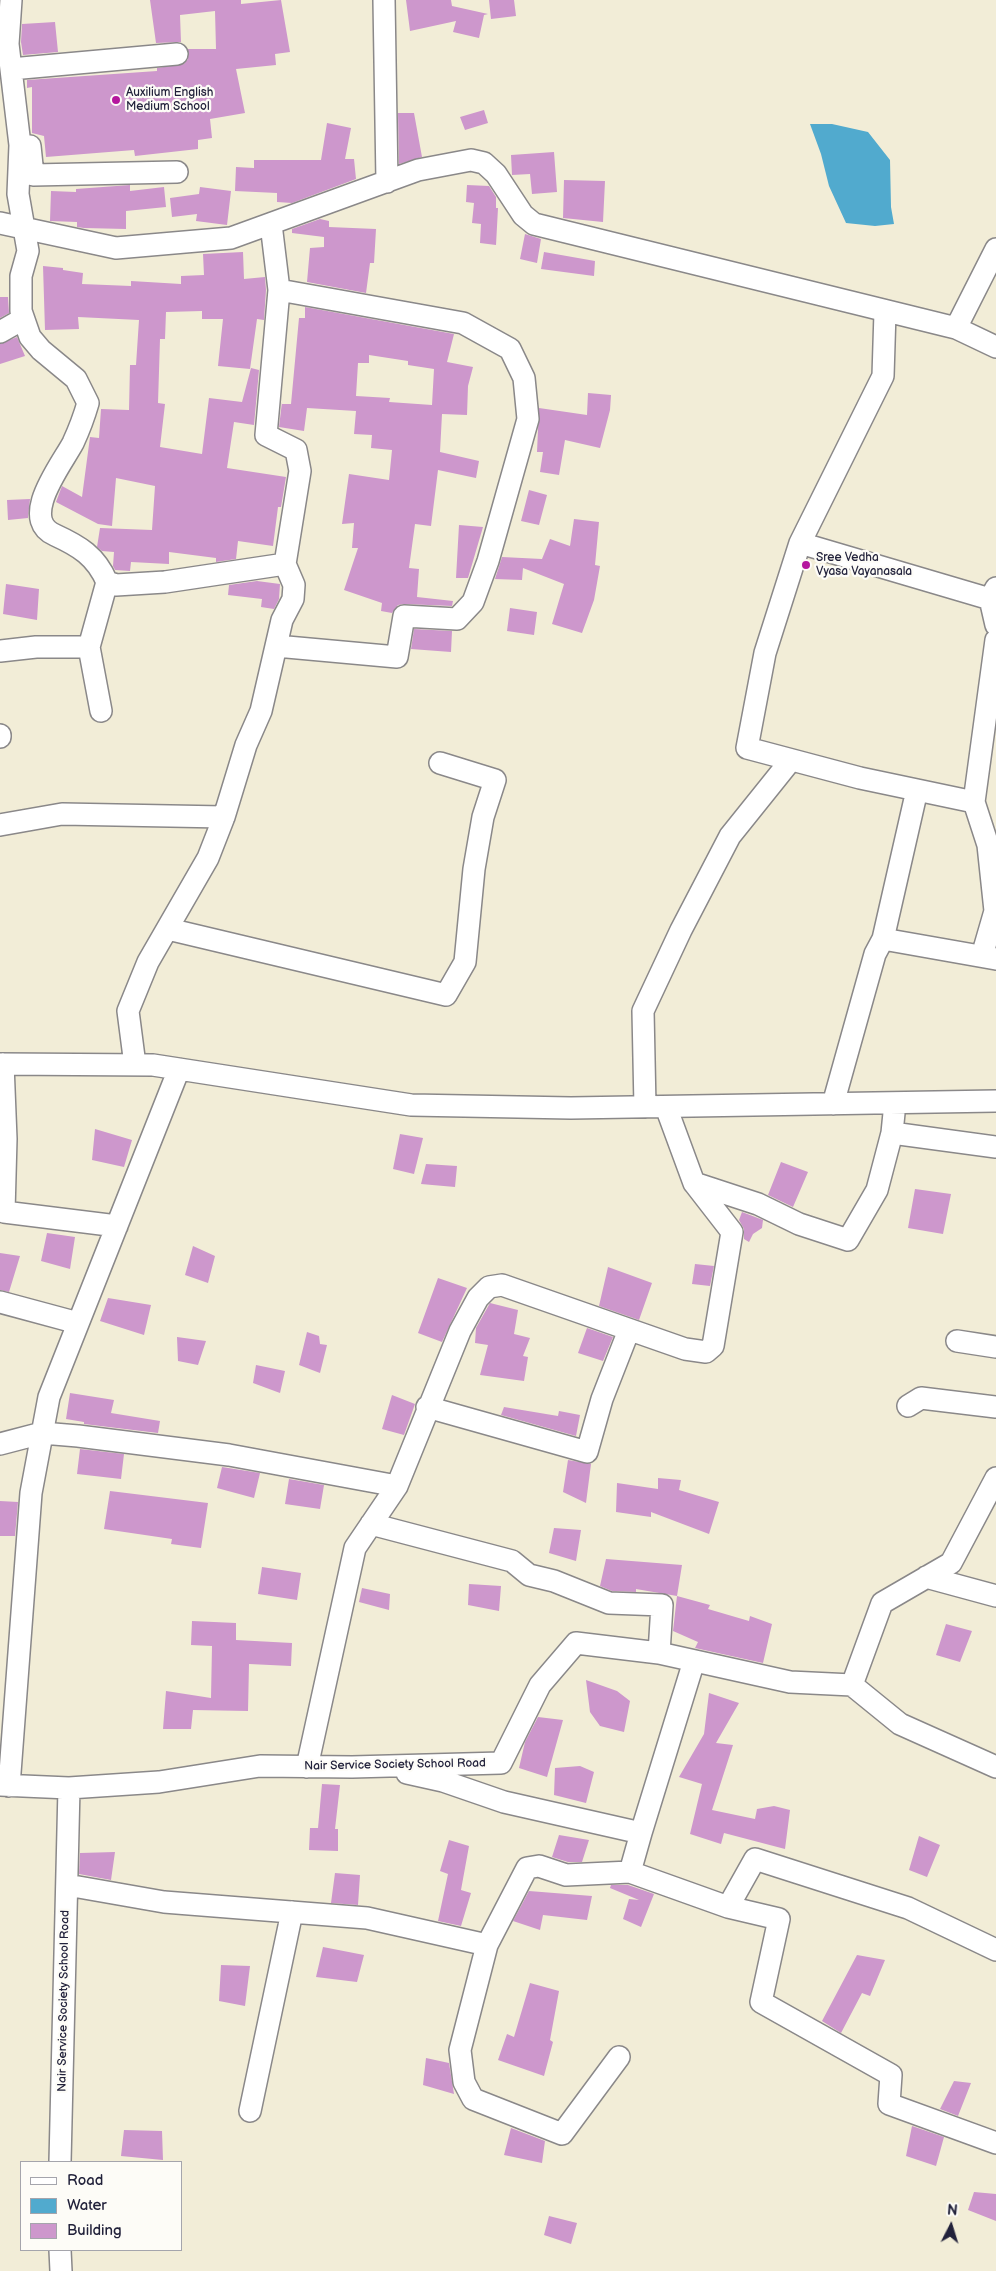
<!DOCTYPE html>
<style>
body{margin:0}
#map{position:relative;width:996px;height:2271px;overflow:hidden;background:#f2edd7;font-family:"Balsamiq Sans",sans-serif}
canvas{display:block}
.legend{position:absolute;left:20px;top:2161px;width:162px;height:90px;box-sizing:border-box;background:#fdfcf7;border:1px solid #a5a5ac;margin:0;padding:6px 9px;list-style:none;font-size:15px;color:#22223b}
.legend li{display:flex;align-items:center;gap:10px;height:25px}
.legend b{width:25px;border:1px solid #a5a5ac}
.north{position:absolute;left:926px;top:2201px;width:50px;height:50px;-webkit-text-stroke:4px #fdfcf7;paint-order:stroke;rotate:5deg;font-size:14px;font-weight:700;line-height:20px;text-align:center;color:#22223b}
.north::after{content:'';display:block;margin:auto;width:18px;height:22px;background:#22223b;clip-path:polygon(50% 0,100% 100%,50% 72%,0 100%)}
</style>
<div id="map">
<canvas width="996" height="2271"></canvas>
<ul class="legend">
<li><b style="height:6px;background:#fff"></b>Road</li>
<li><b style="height:14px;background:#51aace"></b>Water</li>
<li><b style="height:14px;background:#cd97cc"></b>Building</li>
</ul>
<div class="north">N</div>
</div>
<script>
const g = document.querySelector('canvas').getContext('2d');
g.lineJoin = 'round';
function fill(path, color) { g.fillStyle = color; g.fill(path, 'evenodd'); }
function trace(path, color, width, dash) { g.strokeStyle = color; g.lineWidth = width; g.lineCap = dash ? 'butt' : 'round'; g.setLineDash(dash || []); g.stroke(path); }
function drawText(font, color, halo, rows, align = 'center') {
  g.font = font + ' "Balsamiq Sans",sans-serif'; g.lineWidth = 4.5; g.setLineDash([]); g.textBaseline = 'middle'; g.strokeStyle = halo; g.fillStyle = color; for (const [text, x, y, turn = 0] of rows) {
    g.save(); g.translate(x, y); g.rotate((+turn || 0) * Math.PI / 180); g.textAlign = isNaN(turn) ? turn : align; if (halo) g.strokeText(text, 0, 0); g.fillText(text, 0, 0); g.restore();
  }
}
fill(new Path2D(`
 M810,124h22l36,8 22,28 1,47 3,17 -19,2 -29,-3 -17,-37 -8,-32z`), '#51aace');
fill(new Path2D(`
 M150,0h91v4l40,-4 9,52 -15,2 1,11 -40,4 9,44 -35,6 2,19 -14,2v9l-63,7 -1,-6 -88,7 -2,-21 -12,-3v-46l-5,1v-8l130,-9v-3l27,-4 4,-5v-10h28l-1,-38 -35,4 1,27 -25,1z
 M406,0h45l1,6 36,8 -4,1 -5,23 -26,-6 3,-11 -46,10z
 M489,0h25l2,16 -25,3z
 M55,22l3,30 -35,3 -2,-13 1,-18z
 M484,110l4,13 -23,7 -5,-13z
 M398,113h16l8,44 -23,7z
 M327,123l24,5 -6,31h9l2,20 -64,24 -15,-1v-9l-42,-2 1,-24 18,1v-8h67z
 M554,152l3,40 -25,2 -2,-20 -18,1 -1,-20z
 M564,180l41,1 -2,41 -40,-4z
 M130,185v6l34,-4 2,20 -40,4v18l-42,-1 -7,-1v-5l-27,-1 1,-30 25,1v-3z
 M467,185l22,1 7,11v11h2l-2,37 -16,-2 1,-19 -9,-1 2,-20 -8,-1z
 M200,187l31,4 -4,34 -31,-4 1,-7 -25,3 -2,-19 29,-4z
 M320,219l9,2v6l47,2 -2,34h-4l-4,30 -59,-11 3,-34 14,-1v-10l-32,-4v-4z
 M525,234l16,5 -4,24 -17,-4z
 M243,252l1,27 21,-2 1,13 -2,30 -7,-1 -7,50 -32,-3 5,-47h-21v-8l-36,1 -1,27h-5l-2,64 7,1 -5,43 42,7 7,-56 33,4 9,-34 8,2 -5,55 -20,-3 -7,46 59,9 -5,30h-3l-5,39 -35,-5 -2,18 -20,3v-4l-47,-6v12l-38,-2 -1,9 -15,-1 -2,-4 1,-14 -12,-1 -5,-4 3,-19 52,2 3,-44 -39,-8 -4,48 -14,-2 -42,-22 6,-16 20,11 8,-60 9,1 2,-29 28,1 1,-45h6l3,-45 -61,-3 1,12 -34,1 -2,-64 20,2v2l20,3 -1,11 49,2v-5l50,3v-8l23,-1 -1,-21z
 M544,252l51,9 -1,15 -53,-7z
 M0,297h8l1,16 -9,5z
 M305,307l149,27 -7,28 26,5 -5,19 -1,29 -25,-1 -2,38 39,9 -3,17 -38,-8 -7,56 -16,-2 -6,44 10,1 -2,28 36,4 -1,5 -48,-2 -6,1 -6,8 -11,-2 1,-8 -38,-13 14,-42h-6l2,-25 -12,1 7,-50 40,6 3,-30 -21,-2 1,-13 -18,-1 2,-23 -49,-3 -3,23 -25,-4 3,-25v2h9l8,-86h6zM369,355l39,6v4l26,4 -2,36 -43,-3 1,-4 -34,-2 2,-33h11z
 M17,337l8,19 -25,8v-20z
 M588,393l23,2 -1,15 -10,38 -35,-8 -6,35 -19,-3 3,-20h-6l2,-44 48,7z
 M529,490l18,5 -8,30 -18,-4z
 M30,499l-2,19 -20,2 -1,-20z
 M574,519l25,3 -4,43 5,1 -6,34 -12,33 -30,-9 12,-40 -41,-16 -1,12 -27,-1 7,-22 40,2 8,-20 20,7z
 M459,525l24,2 -15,51h-12z
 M257,581l23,3 -1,15 -5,10 -13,-2 1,-8 -34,-4 1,-10z
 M6,584l33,5 -2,31 -34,-6z
 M510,608l27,4 -3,23 -27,-4z
 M414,629l38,2 -1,21 -40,-3z
 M95,1129l37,11 -8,27 -32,-7z
 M400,1134l23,4 -9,36 -21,-5z
 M781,1162l27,10 -15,35 -25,-12z
 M426,1164l31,2 -2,21 -34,-3z
 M915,1189l36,5 -8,40 -35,-6z
 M742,1212l21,8 -1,8 -9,6 -4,8 -5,-3v-10l-5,-9z
 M47,1233l28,4 -5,32 -29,-8z
 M193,1246l22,10 -7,27 -23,-8z
 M0,1253l20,3 -11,36 -9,-2z
 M695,1264l19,2 -4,20 -18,-2z
 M608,1267l44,16 -13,37 -40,-14z
 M438,1278l29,10 -25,54 -24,-9z
 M108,1298l43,7 -7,30 -44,-14z
 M490,1303l28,7 -4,24 16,4 -7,18 5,1 -4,24 -44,-6 8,-30 -13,-2 1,-15z
 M587,1328l26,9 -10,24 -25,-8z
 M307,1332l12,4 1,8 7,1 -7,28 -21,-8z
 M177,1337l29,4 -8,24 -20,-4z
 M256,1365l29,6 -5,22 -27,-10z
 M70,1393l44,7 -3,13 49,8 -2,12 -74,-9v-2l-18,-3z
 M392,1395l23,9 -11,31 -22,-6z
 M504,1407l54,9 1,-5 21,4 -4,21 -75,-21z
 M80,1449l44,5 -3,25 -44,-5z
 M568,1460l23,4 -5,39 -23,-11z
 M222,1467l38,6 -6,25 -37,-10z
 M658,1478l23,2 -2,10 40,12 -10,32 -58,-22v5l-35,-5 1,-29 41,6z
 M289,1479l35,6 -4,24 -35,-5z
 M110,1491l98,12 -7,45 -30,-4 1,-5 -68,-10z
 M0,1501l18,1 -3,34h-15z
 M554,1528l27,2 -5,31 -27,-8z
 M606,1559l76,6 -5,31 -41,-7v3l-24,-1 -12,-5z
 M262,1567l39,6 -4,27 -39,-6z
 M469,1584l32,2 -2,25 -31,-6z
 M362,1588l28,6 -1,16 -30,-8z
 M677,1596l33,9 -2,4 41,12 1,-5 22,8 -9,39 -68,-15 3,-6 -25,-11z
 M192,1621l44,2v17l56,3 -1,23 -42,-2 -1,47 -55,-1 -2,19h-28l3,-38 45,7 1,-52 -21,-1z
 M946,1624l26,7 -12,31 -24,-7z
 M586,1680l31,11 13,10 -6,31 -24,-6 -10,-14z
 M709,1693l30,10 -23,40 17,2 -21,65 43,9 2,-10 17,-3 16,4 -5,39 -61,-16 -3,11 -31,-10 12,-50 -23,-7 25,-43z
 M538,1717l25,3 -16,57 -28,-9 6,-26z
 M580,1766l14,6 -8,31 -32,-8 1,-27z
 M322,1784l18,1 -5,44h3v22l-29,-1 1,-22h8z
 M559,1835l30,5 -7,22h-14l-16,-5z
 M919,1836l21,9 -13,32 -18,-7z
 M449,1840l20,6 -8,44 10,3 -10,33 -23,-5 10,-47 -8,-3z
 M115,1852l-4,28 -32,-6 1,-21z
 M335,1873l25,2 -2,30 -27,-2z
 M611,1885h17l26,9 -13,33 -18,-8 6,-20 10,1 -29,-12z
 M529,1891l63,5 -5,24 -44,-5 -3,15 -27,-9z
 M323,1947l41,8 -7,27 -41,-5z
 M857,1955l28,5 -15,36 -8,-3 -21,40 -19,-12z
 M221,1965l29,1 -5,40 -26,-5z
 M530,1983l29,8 -9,49 3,2 -9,34 -46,-16 9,-26 7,3z
 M426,2058l23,5 5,31 -31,-9z
 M954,2081l17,2 -13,33 -18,-7z
 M912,2126l32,11 -8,29 -30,-10z
 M511,2128l34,13 -3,22 -38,-8z
 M124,2130l38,1 1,29 -42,-4z
 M974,2192l22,2v27l-28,-11z
 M549,2216l28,7 -6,21 -27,-9z`), '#cd97cc');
const minor = new Path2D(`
 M11,0l-3,44 12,101 -2,49 10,57 -7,25v35l9,26 11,13 35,29 12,24c-4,14 -9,27 -15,40 -11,21 -55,76 -18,92 24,11 41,21 52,47l9,3 49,-3 120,-18 9,21 -1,14 -11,21 -21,91 -15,34 -22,72 -16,41 -60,104 -20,49 7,54
 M384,0l3,182
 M11,69l166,-15
 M30,146l3,29 144,-3
 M0,223l116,25 115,-10 187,-68 53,-10 13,3 12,11 27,41 11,9 422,104 40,19
 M271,224l8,66 -13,145 30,15 4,21 -15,93
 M885,312l-2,64 -83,167 -35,110 -18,95 113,30 114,24 22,-162
 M956,328l40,-79
 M0,332l23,-13
 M800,543l190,56
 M996,588l-6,11 6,26
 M276,646l121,11 7,-41 53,3 16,-17 15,-41 40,-142 -4,-41 -14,-29 -47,-26 -184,-33
 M0,651l36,-4h53
 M101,711l-12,-64 18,-65
 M0,735v2
 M974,802l14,43 7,66 -13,45
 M0,825l62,-11 162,3
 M168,929l278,66 19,-33 9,-93 9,-52 12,-37 -55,-17
 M883,939l113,20
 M0,1064l153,1 258,40 160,3 425,-7
 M3,1064l3,75 -2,73 113,14
 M833,1104l42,-150 8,-15 34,-149
 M645,1107l-2,-96 38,-81 49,-94 61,-76
 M892,1133l104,14
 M694,1183l64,21 41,20 49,16 29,-50 15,-57 3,-30
 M0,1302l78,21
 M957,1341l39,6
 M908,1406l13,-8 75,9
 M427,1407l160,45 15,-53 27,-69
 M0,1444l42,-11 36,3 151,19 168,31
 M371,1524l141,37 17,14 25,6 55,22 53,2 -3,48
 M926,1577l70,19
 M852,1685l48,39 96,43
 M307,1767l48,-219 42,-62 63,-155 18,-33 11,-11 13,-2 183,64 21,3 7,-6 19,-114 -38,-49 -28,-76
 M407,1773l36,8 61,21 137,31 53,-172
 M0,1785l69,3
 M9,1786l22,-293 18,-96 130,-328
 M641,1833l-11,39 98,35 27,-48 153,49 88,42
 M67,1885l97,17 203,16 120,27 40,-77 12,-2 27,9 64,-3
 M728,1907l51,12 -18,83 130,73 -2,29 107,39
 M487,1945l-27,105 4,32 9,17 89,35 57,-77
 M250,2111l42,-199
 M60,2162l9,-374 90,-6 101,-16 92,1 149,-4 39,-78 36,-42 83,10 131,29 62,3 30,-82 69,-40 45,-85
 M60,2250l1,21`);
trace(minor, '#8a8889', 24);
trace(minor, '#fff', 21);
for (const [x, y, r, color] of [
 [116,100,5,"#b5179e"],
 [806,565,5,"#b5179e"]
]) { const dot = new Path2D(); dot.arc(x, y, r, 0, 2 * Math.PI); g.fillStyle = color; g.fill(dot); trace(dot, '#fdfcf7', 2); }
drawText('12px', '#22223b', '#fdfcf7', [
 ["Auxilium English",126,93],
 ["Medium School",126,107],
 ["Sree Vedha",816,558],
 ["Vyasa Vayanasala",816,572]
], 'left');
drawText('12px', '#22223b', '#fdfcf7', [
 ["Nair Service Society School Road",395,1765,-1],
 ["Nair Service Society School Road",64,2001,-89]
]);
</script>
